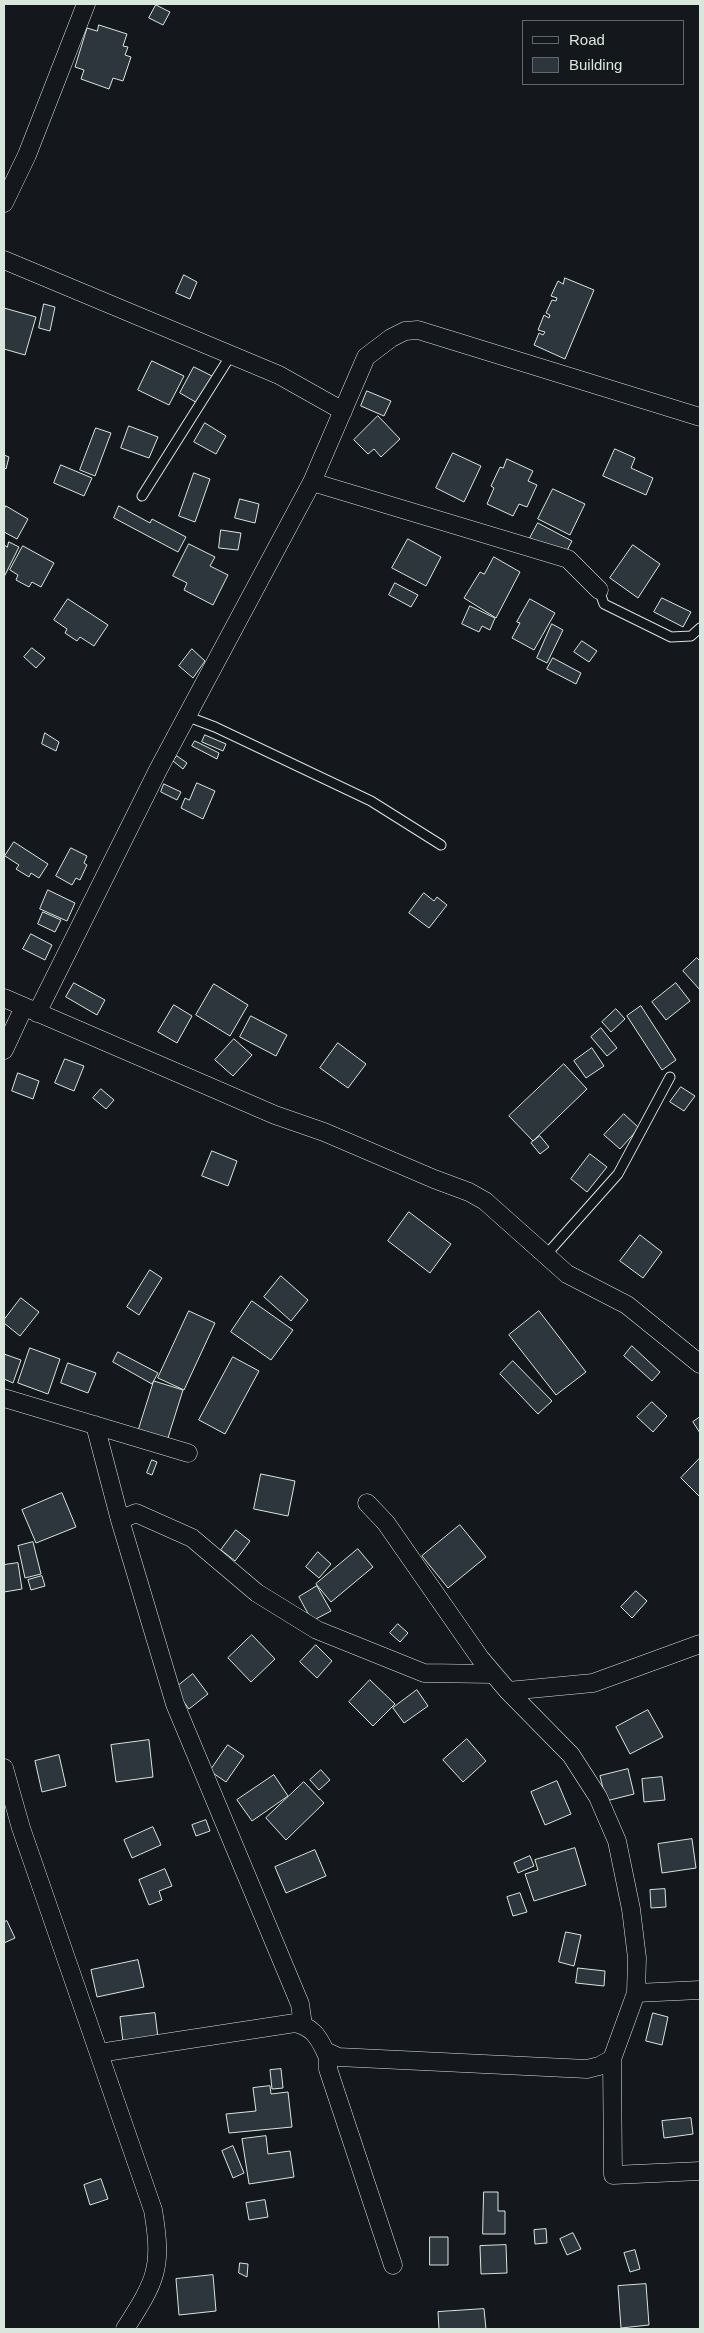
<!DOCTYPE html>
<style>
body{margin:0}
#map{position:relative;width:704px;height:2333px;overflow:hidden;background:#14181c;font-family:Arial,sans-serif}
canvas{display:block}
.frame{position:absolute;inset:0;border:5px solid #d8e6dc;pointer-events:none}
.legend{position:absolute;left:522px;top:20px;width:162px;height:65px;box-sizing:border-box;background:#14181c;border:1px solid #626a69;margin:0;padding:6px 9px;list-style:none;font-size:15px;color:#d8e6dc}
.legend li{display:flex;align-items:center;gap:10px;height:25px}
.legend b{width:25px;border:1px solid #626a69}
</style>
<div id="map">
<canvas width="704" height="2333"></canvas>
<div class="frame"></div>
<ul class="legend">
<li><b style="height:6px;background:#14181c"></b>Road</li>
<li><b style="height:14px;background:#2c363c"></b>Building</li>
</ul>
</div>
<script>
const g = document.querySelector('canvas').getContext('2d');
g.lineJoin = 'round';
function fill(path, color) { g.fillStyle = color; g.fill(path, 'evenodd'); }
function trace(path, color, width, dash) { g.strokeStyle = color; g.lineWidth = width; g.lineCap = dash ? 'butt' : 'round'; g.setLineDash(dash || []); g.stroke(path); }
const building = new Path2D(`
 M156,5l14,7 -7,13 -14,-7z
 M99,25l28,9 -4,12 5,1 -3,8 6,2 -8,24 -10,-3 -4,11 -28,-10 3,-9 -9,-3 12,-39 10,3z
 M184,275l13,7 -7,17 -14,-6z
 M565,278l29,12 -29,69 -31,-14 5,-12 4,2 2,-3 -7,-2 6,-15 5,3 1,-3 -4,-2 6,-13 4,1 1,-3 -6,-2 7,-15 5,3z
 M44,304l11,3 -5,24 -11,-3z
 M4,308l32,9 -11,38 -21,-6z
 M152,361l32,15 -15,29 -31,-15z
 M194,367l20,10 -15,27 -19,-11z
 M367,391l24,10 -7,15 -23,-10z
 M378,416l22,23 -19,18 -7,-8 -6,5 -14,-14z
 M205,423l21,13 -10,18 -22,-12z
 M129,426l29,11 -9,21 -28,-10z
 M96,428l15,5 -16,43 -15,-6z
 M615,449l20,9 -4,10 22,10 -7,17 -43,-19z
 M453,453l28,13 -17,36 -28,-14z
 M4,455l5,2 -3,12 -2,-2z
 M507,459l26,12 -5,10 9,4 -10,22 -8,-3 -6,12 -26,-12 7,-16 -3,-2 9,-19 3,1z
 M61,465l31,13 -8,18 -30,-13z
 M194,473l16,6 -15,43 -16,-6z
 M553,489l32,15 -15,31 -32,-16z
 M240,499l19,5 -4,19 -20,-5z
 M6,506l22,13 -11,20 -13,-7v-22z
 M119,506l31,17 2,-4 34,18 -8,15 -64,-34z
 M538,523l34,18 -8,15 -34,-18z
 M221,530l20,3 -3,17 -19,-2z
 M408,539l33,18 -15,29 -34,-18z
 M9,542l10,5 -15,30v-32l3,2z
 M189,544l26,13 -5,9 18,9 -15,30 -29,-15 3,-7 -14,-7z
 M633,545l27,19 -22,34 -28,-20z
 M23,546l31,17 -13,24 -9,-5 -3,5 -13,-7 2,-5 -8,-5z
 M494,557l26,15 -24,46 -32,-20 16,-26 4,2z
 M395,583l23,12 -7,12 -22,-12z
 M662,598l29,14 -8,15 -29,-15z
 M68,599l40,26 -14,21 -14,-9 -3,4 -12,-8 2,-4 -13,-9z
 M530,599l25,14 -21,37 -22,-12 8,-15 -3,-1z
 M470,606l25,12 -5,12 -8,-4 -3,6 -17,-8z
 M552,624l11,6 -16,33 -10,-5z
 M582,641l15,10 -8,11 -15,-10z
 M32,648l13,10 -9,10 -12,-11z
 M192,649l13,12 -12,17 -14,-12z
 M553,658l28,15 -5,11 -29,-15z
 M45,733l14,9 -3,9 -14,-7z
 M205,735l21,9 -3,7 -21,-9z
 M195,741l24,12 -2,6 -25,-13z
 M177,756l10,7 -4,6 -10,-8z
 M197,783l18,8 -12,28 -22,-11 4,-10 4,2z
 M164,784l17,8 -4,8 -16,-8z
 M14,842l34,22 -9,14 -8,-5 -2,4 -13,-8 3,-4 -14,-9z
 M71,848l16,8 -3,7 3,2 -7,15 -4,-2 -4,7 -16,-9z
 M48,890l27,13 -8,18 -27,-12z
 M424,893l10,8 3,-4 10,8 -18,23 -20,-15z
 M43,912l18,8 -6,12 -17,-8z
 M31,934l21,11 -7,15 -22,-11z
 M697,958l3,3v29l-17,-19z
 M74,983l31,17 -8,15 -31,-18z
 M676,983l14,18 -24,19 -14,-18z
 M214,984l34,21 -18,31 -34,-21z
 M174,1005l18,11 -15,27 -19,-11z
 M641,1006l35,54 -14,10 -35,-54z
 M616,1009l9,10 -14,13 -9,-10z
 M251,1016l36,19 -11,21 -36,-19z
 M601,1028l16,20 -10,8 -16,-19z
 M234,1039l18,16 -19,21 -18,-16z
 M338,1043l28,21 -18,24 -28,-20z
 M592,1048l12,18 -18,12 -12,-17z
 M65,1059l19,7 -10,25 -19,-8z
 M564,1064l23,25 -54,52 -24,-25z
 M18,1073l21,8 -6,18 -21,-8z
 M681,1087l14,9 -11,15 -14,-9z
 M101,1089l13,11 -8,9 -13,-11z
 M624,1114l15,14 -19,21 -16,-14z
 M540,1136l9,11 -9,7 -9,-11z
 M212,1151l25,10 -9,25 -26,-10z
 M590,1154l17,13 -20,25 -16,-13z
 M409,1212l42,32 -21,29 -42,-32z
 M640,1235l22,17 -19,26 -23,-17z
 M150,1270l12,8 -23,37 -12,-8z
 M281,1276l27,24 -17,21 -27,-24z
 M21,1298l18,14 -19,24 -16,-13v-3z
 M252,1301l41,29 -22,30 -40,-28z
 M189,1311l26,12 -31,67 -26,-12z
 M539,1311l47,61 -30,23 -47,-60z
 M632,1346l28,26 -8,9 -28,-25z
 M30,1348l30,11 -12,35 -30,-11z
 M118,1352l40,21 -6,11 -39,-22z
 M4,1354l17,6 -8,23 -9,-4z
 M233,1357l26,14 -34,63 -26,-14z
 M513,1361l39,40 -14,13 -38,-40z
 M68,1363l28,10 -8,20 -27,-10z
 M154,1381l29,9 -16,51 -29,-9z
 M652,1402l15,14 -14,16 -16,-15z
 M700,1417v16l-7,-11z
 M700,1458v39l-19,-19z
 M152,1460l5,2 -5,13 -5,-2z
 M261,1474l34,7 -7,35 -34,-7z
 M62,1493l14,34 -40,16 -14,-33z
 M460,1525l26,32 -38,31 -26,-32z
 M236,1530l14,11 -15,20 -14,-11z
 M33,1542l8,32 -16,4 -7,-32z
 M358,1549l15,18 -42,35 -15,-18z
 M318,1552l13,12 -12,14 -13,-11z
 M18,1563l4,26 -18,3v-27z
 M42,1576l3,10 -14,4 -3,-10z
 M317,1586l14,25 -19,10 -13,-24z
 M636,1591l11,10 -15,17 -11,-11z
 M398,1624l10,9 -8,9 -10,-9z
 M252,1635l23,24 -24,23 -23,-24z
 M316,1645l16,16 -15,17 -17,-16z
 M193,1674l15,20 -19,15 -15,-20z
 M370,1680l25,24 -22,22 -24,-24z
 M417,1690l11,16 -24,17 -11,-15z
 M648,1710l15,27 -33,17 -14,-27z
 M467,1739l19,22 -23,21 -20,-22z
 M149,1740l4,37 -37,5 -5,-37z
 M228,1745l16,11 -18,26 -16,-11z
 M59,1755l7,31 -24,6 -7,-31z
 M628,1769l6,25 -28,7 -6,-25z
 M321,1770l9,10 -11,10 -9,-10z
 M274,1775l14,21 -36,25 -15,-21z
 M662,1777l3,23 -21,2 -2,-23z
 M557,1781l14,33 -26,11 -14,-33z
 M304,1782l20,21 -38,37 -20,-22z
 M206,1820l4,11 -14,5 -4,-11z
 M153,1827l8,18 -29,13 -8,-18z
 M692,1839l4,29 -34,5 -4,-29z
 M575,1848l11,37 -52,16 -9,-27 13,-4 -3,-10z
 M315,1850l11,26 -40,17 -11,-26z
 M530,1856l4,10 -16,7 -4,-10z
 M165,1869l7,17 -13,5 3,9 -13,5 -10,-25z
 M665,1889l1,18 -15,1 -1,-18z
 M520,1893l7,19 -14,4 -6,-19z
 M7,1921l8,17 -11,5v-21z
 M566,1932l15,3 -7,31 -15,-4z
 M138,1960l6,27 -47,10 -6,-27z
 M578,1968l27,3 -1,15 -28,-3z
 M155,2013l3,25 -35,4 -3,-25z
 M653,2013l15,4 -6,28 -16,-4z
 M281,2069l2,19 -11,1 -2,-19z
 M270,2086l1,8 17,-2 4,35 -63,6 -3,-19 30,-3 -3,-23z
 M691,2118l2,16 -29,4 -2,-17z
 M266,2136l2,18 22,-3 4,26 -45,7 -7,-45z
 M233,2146l11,27 -11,5 -11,-27z
 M101,2179l7,20 -18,6 -6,-20z
 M484,2192h14v19h7v23h-22z
 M265,2200l3,17 -19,3 -3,-17z
 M546,2229l1,14 -12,1 -1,-14z
 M573,2233l8,16 -14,6 -7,-16z
 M430,2237h18v28h-18z
 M506,2245l1,28 -26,1 -1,-28z
 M635,2250l5,19 -10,3 -6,-19z
 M240,2263l8,1 -1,13 -8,-4z
 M213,2275l3,36 -37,4 -3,-36z
 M646,2284l3,41 -28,3 -3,-42z
 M484,2309l2,20h-47l-1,-17z`);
fill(building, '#2c363c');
trace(building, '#d8e6dc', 1);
const service = new Path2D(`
 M142,496l89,-141
 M599,590l5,14 67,33 20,-1 9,-8
 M186,716l29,11 156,74 70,44
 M546,1255l72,-81 52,-97`);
const minor = new Path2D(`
 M4,203l23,-48 59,-151
 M4,260l275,115 64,36
 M312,482l256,77 31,31
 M4,998l271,117 49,17 110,47 35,13 16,9 82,73 60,31 73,59
 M37,1013l121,-243 154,-288 54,-125 25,-19 14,-7 13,-1 282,87
 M4,1050l20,-43
 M4,1398l184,55
 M95,1425l25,95 55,184 125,300 3,21
 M120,1520l16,-7 56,25 65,55 60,37 107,43 69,1
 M508,1691l85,-8 107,-39
 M4,1768l17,60 132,382c10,59 3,70 -28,119
 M636,1993l64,-3
 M325,2051l3,7v11l65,196
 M99,2053l196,-30c17,4 23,13 30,28l13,6 249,12 12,-3 13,-7 24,-66 1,-35 -6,-49 -14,-68 -19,-44 -27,-42 -63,-64 -28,-33 -94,-135 -19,-20
 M612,2059l1,116 87,-4`);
trace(service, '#d8e6dc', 11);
trace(minor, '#d8e6dc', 19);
trace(service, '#14181c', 9);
trace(minor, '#14181c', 18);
</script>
